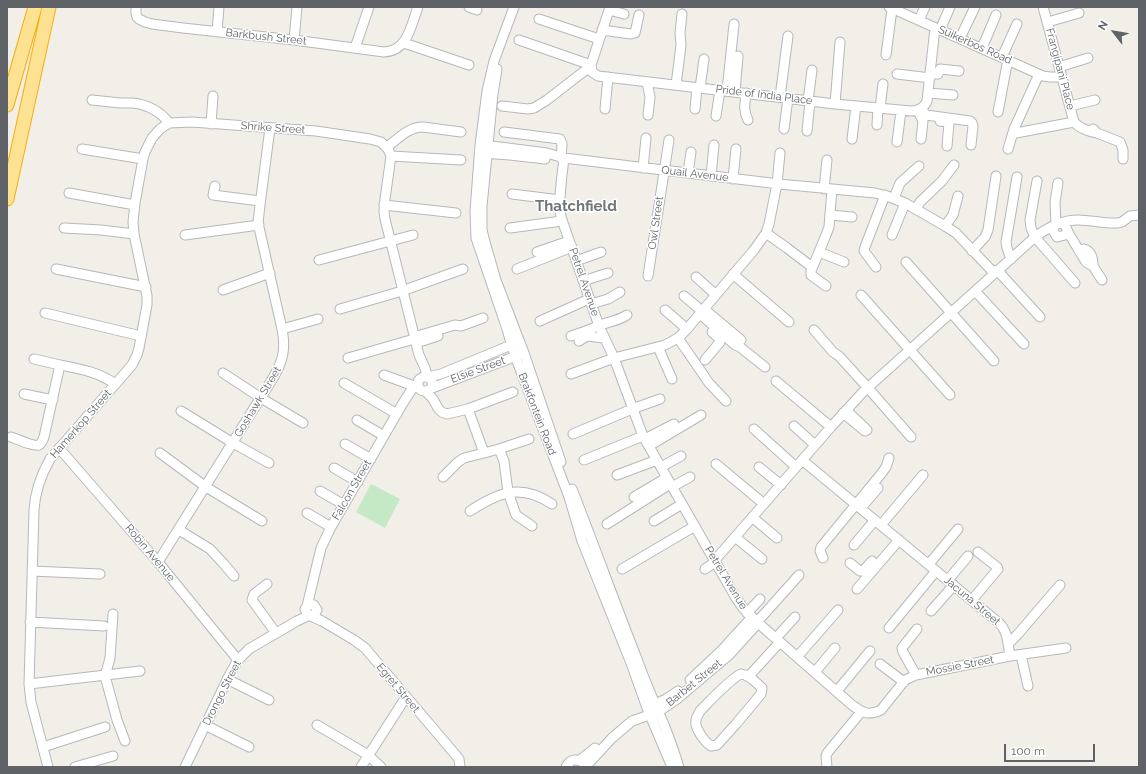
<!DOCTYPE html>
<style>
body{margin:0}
#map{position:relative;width:1146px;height:774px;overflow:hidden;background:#f1efe8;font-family:Raleway,sans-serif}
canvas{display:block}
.frame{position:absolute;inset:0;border:8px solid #5f6368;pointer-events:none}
.north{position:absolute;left:1094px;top:12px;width:40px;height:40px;-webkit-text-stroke:3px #fff;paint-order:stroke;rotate:301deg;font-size:11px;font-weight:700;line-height:16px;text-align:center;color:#5f6368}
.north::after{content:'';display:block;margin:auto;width:14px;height:18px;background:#5f6368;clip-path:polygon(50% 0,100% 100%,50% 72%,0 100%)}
.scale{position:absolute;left:1004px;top:744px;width:91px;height:18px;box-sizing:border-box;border:2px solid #5f6368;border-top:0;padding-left:5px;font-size:12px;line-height:14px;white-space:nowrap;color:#5f6368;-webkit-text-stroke:3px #fff;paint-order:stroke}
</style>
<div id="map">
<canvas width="1146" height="774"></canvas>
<div class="frame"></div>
<div class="north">N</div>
<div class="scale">100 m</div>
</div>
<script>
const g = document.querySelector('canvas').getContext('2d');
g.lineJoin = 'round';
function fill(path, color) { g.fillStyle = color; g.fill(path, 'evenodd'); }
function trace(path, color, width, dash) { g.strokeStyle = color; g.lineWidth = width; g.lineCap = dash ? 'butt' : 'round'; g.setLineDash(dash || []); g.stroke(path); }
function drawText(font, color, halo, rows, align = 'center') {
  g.font = font + ' Raleway,sans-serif'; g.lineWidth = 3; g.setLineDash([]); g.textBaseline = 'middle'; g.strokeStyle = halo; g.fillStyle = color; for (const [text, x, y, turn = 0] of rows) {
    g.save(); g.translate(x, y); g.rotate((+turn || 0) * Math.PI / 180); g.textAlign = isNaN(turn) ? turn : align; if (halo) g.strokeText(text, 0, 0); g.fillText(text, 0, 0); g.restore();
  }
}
fill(new Path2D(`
 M371,484l29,15 -15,29 -29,-16z`), '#c5e8c5');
const minor = new Path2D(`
 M136,7v6l1,4 2,2 6,3 7,2 31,4 111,12 90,12c24,-1 27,-27 34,-45
 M469,7l8,3
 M514,7l-20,54 -7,30 -7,54 -5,66 1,27 30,88 9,30 54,141 13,44 49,122 16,45 25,59
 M610,7l-19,58 1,7 6,4 237,28 76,7c7,0 13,-3 16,-10l8,-73
 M889,7l154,69 7,1h12
 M1043,7l31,115c5,6 16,10 23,11
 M609,10l15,4
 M539,19l60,20
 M919,20l6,-13
 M1048,22l31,-9
 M602,30l29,4 4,-1 4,-18
 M940,30l10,-23
 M217,32l2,-25
 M960,38l15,-31
 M294,40l3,-33
 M519,40l72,25
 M404,43l65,22
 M355,48l14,-41
 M982,48l14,-33
 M886,55l6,-46
 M1002,57l15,-33
 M1059,67l29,-9
 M497,69l-4,25 -11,112v24l3,12 11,38 28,73 37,109
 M931,73l7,1 2,-5 19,2
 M897,74l33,4
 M647,82l3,15 -2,18
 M676,85l5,-40 -1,-12 2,-19
 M700,88l4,-29
 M727,91l7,-67
 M735,92l3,-36
 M746,93c-1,11 -3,17 2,27
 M928,93l25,2
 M780,97l8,-61
 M92,100c9,1 18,2 28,3 4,0 8,0 12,0 15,1 29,9 37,20
 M808,101l4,-31
 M835,104l5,-62
 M502,106l26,3 6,-1 13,-8 36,-28 8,-5
 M1070,106l25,-6
 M880,108l3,-24
 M605,109l3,-32
 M695,109l2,-22
 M921,109l5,6 44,6 2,2 1,3 -2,19
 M918,111l5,10 -2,18
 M998,112l10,-53
 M716,116l4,-26
 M940,121l7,1 2,1 -2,23
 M211,124l2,-28
 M877,125l1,-17
 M784,129l4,-31
 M1093,129l4,4 23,9 3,8v9
 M807,131l3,-30
 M504,132l56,7 2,5 -1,14
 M1016,133l58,-11
 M852,139l4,-33
 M897,142l4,-31
 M484,145l63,8 17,5 215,26 96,9 12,3 18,7 40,23 11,7 38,40
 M387,147c11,-8 21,-20 36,-20l38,5
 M82,149l61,10
 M1008,149l6,-20 25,-55
 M482,153l28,2 35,4
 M391,156l70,4
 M564,158c-2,19 -6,40 -3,59l38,109 15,32 29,78 93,162 7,10 14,14 95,83c11,8 16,11 29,5l24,-30 11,-5 94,-19 56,-8
 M643,168l3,-30
 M688,173l3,-21
 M711,176l3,-31
 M733,179l3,-30
 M1037,181l-7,39 1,8 4,9 40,46
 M215,186l-2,9 47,6
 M824,189l3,-29
 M69,193l66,12
 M512,194l48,6
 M894,198l6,-15 19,-17
 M384,205l72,8
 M916,209l4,-7 22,-21 12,-16
 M830,215l22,2
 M1064,223l5,11 17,28 7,4 9,14
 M1056,225l-1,-23 3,-19
 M945,226l8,-11 5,-19
 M1051,227l6,10 12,-3
 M64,228l37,2 33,4
 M510,228l52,-7
 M766,233l21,15 25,19
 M185,235l74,-10
 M892,235l13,-32
 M972,251l13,-14 3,-7 8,-54
 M1079,251l5,-2c8,2 9,10 9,17
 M537,252l32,-11
 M819,252l25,10
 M1011,259l-4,-11 -1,-6 11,-65
 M319,260l94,-25
 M576,261l25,-9
 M906,262l88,99
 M876,267l-12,-16 1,-4 20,-52
 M56,269l90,18
 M517,269l55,-22
 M997,270l43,47
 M733,274l56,48
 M648,276l21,-136
 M696,277l20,18
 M583,281l25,-8
 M826,286l-15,-11v-4l15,-36 3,-8 3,-38
 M223,290l47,-17
 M975,291l49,53
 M861,295l89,100
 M684,296l18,15
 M591,304l17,-5 12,-7
 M340,309l62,-18 61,-22
 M704,309l37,31
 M665,310l22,19
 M45,313l96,23
 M700,314l35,31 5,2 25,20
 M540,321l49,-22
 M282,329l36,-10
 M814,330l19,22 6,4 29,32 43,49
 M571,336c10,-3 18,-6 27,-10 11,-5 18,-4 29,-11
 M414,337l41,-12 6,1 22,-8
 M678,338l31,45 17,18
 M579,341l8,-5 17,2
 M416,343l22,-7
 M658,347l14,32
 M348,358l66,-19
 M705,360l15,-18v-3l-8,-7
 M60,365c20,4 39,7 55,19
 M223,373l38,25 42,25
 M571,374l43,-16 51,-13 13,-7 9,-9 67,-79 12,-17 3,-9 8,-40 3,-31
 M384,375l30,11
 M428,377c14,11 -8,21 -10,8 -1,-4 1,-6 5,-8h5l13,-3 75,-31
 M776,381l55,46
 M344,383l53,31
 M432,388l87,-33
 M425,391c3,3 6,5 8,8 4,7 5,13 14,15l21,-5 45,-17
 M24,394l29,6
 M468,409l16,44 15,-4 30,-10
 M181,411l52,32 36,20
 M843,413l22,18 2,-1 -21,-20
 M357,420l27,16
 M794,426l21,19
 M754,429l42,38
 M573,434l59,-25 28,-10
 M11,437c6,2 23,10 28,8 3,-2 4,-5 5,-8l16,-72 -26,-6
 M645,439l29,-15
 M345,444l26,15
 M649,446l52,-31
 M59,448l99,114 80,98
 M499,449l5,12 4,31 8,23 16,11
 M160,453l46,34 56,34
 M584,460l59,-24
 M802,460l197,163c9,8 9,22 11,33
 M716,464l48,40
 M661,467l20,-11
 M759,467l22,18
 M334,468l24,14
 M617,475l40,-15
 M443,477l15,-15 6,-4 20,-5
 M672,487l18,-10
 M572,489c22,56 43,114 65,170 8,23 18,45 28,68 5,13 10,27 14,40
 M320,491l24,14
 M634,497l32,-19
 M861,508l17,-20
 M470,511c29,-19 51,-28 82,-7
 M307,513l24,14
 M752,517l25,21
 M654,521l28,-17
 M607,524l63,-40
 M881,525l42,-50
 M179,530l31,19 13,14 11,13
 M735,537l27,22
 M854,545l21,-25
 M823,558l-3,-7 1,-4 60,-73 5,-7 3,-9
 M715,560l116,-133 32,-35 172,-155c12,-9 27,-17 43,-17 13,0 27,4 40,3l4,-1 8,-6 9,-1
 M158,562l115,-184c10,-17 13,-29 9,-49l-24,-106 2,-18 10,-77
 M850,563l10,8h3l9,-10
 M929,564l29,-35
 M622,569l73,-43
 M705,569l10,-7
 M32,571l68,3
 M948,580l20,-24
 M267,584l-13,10 -2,6 24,33
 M857,589l42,-49
 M972,600l26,-31 -1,-2 -19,-15
 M307,606l14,-58 10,-21 72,-124 11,-17 4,-3
 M931,611l23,-26
 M747,613l13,-14
 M113,614l-3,44 -5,18 12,44 8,21
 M312,616l3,-2 2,-4 -3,-5 -3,-1 -4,2 -2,3 3,6 14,6 32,19 11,8 89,105 5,6 1,8
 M30,622l74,4
 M757,622l42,-47
 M889,628l47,-57
 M776,638l19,-21
 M1008,644l10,-10 42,-49
 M1021,655l7,31
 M797,657l41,-47
 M880,664l24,18
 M815,672l20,-24
 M741,674c9,1 14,8 21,14l-1,6 -25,30 -19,21 -6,1c-6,-4 -17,-18 -15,-26 0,-3 3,-6 4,-9 9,-9 31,-33 41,-37z
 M916,675l-13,-23 -1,-4 15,-19
 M749,676l31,-34
 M227,679l42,21
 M690,680l32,-30 30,-33
 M29,684l111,-13
 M837,691l33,-40
 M651,706l15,-7 12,-8
 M205,725l44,22
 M317,725l51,30 13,12
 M43,747l62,-20
 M580,760l15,-12
 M587,765l25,-27 20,-17 26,-9 19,-13 53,-45 28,-31
 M48,767l-17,-65 -2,-18 5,-174c1,-18 7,-35 16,-51l82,-94 5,-10 2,-7 8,-43v-9l-13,-62 -1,-12 2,-19 8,-44 2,-7 7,-14 8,-9 9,-6 23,-1 124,9 54,8 11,3 7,7 3,7 -6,43 -1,12 1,8 34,136 6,13 2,8
 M75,767l38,-11
 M185,767l44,-91 9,-16 11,-11 48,-28 13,-6
 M361,767l45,-70
 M566,767c4,-8 11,-9 18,-4
 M827,767l-1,-11 2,-4 33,-40`);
const highway = new Path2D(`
 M7,105l28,-98
 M7,199l42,-192`);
trace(minor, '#b5b8bc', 11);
trace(highway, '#f9ab00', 15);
trace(minor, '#fff', 9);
trace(highway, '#fde293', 13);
drawText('11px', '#5f6368', '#fff', [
 ["Barkbush Street",266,37,6],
 ["Suikerbos Road",975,45,24],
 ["Frangipani Place",1060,69,75],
 ["Pride of India Place",764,95,7],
 ["Shrike Street",273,128,4],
 ["Quail Avenue",695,174,7],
 ["Owl Street",656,223,-82],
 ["Petrel Avenue",584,282,71],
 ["Elsie Street",478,370,-20],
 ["Goshawk Street",258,402,-59],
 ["Brakfontein Road",537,414,69],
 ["Hamerkop Street",81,424,-49],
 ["Falcon Street",352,490,-60],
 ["Robin Avenue",150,553,50],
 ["Petrel Avenue",726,578,59],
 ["Jacuna Street",972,601,40],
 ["Mossie Street",960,666,-11],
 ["Barbet Street",694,683,-39],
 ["Egret Street",398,688,50],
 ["Drongo Street",222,693,-63]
]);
drawText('bold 15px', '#70757a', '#fff', [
 ["Thatchfield",576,206]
]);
</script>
